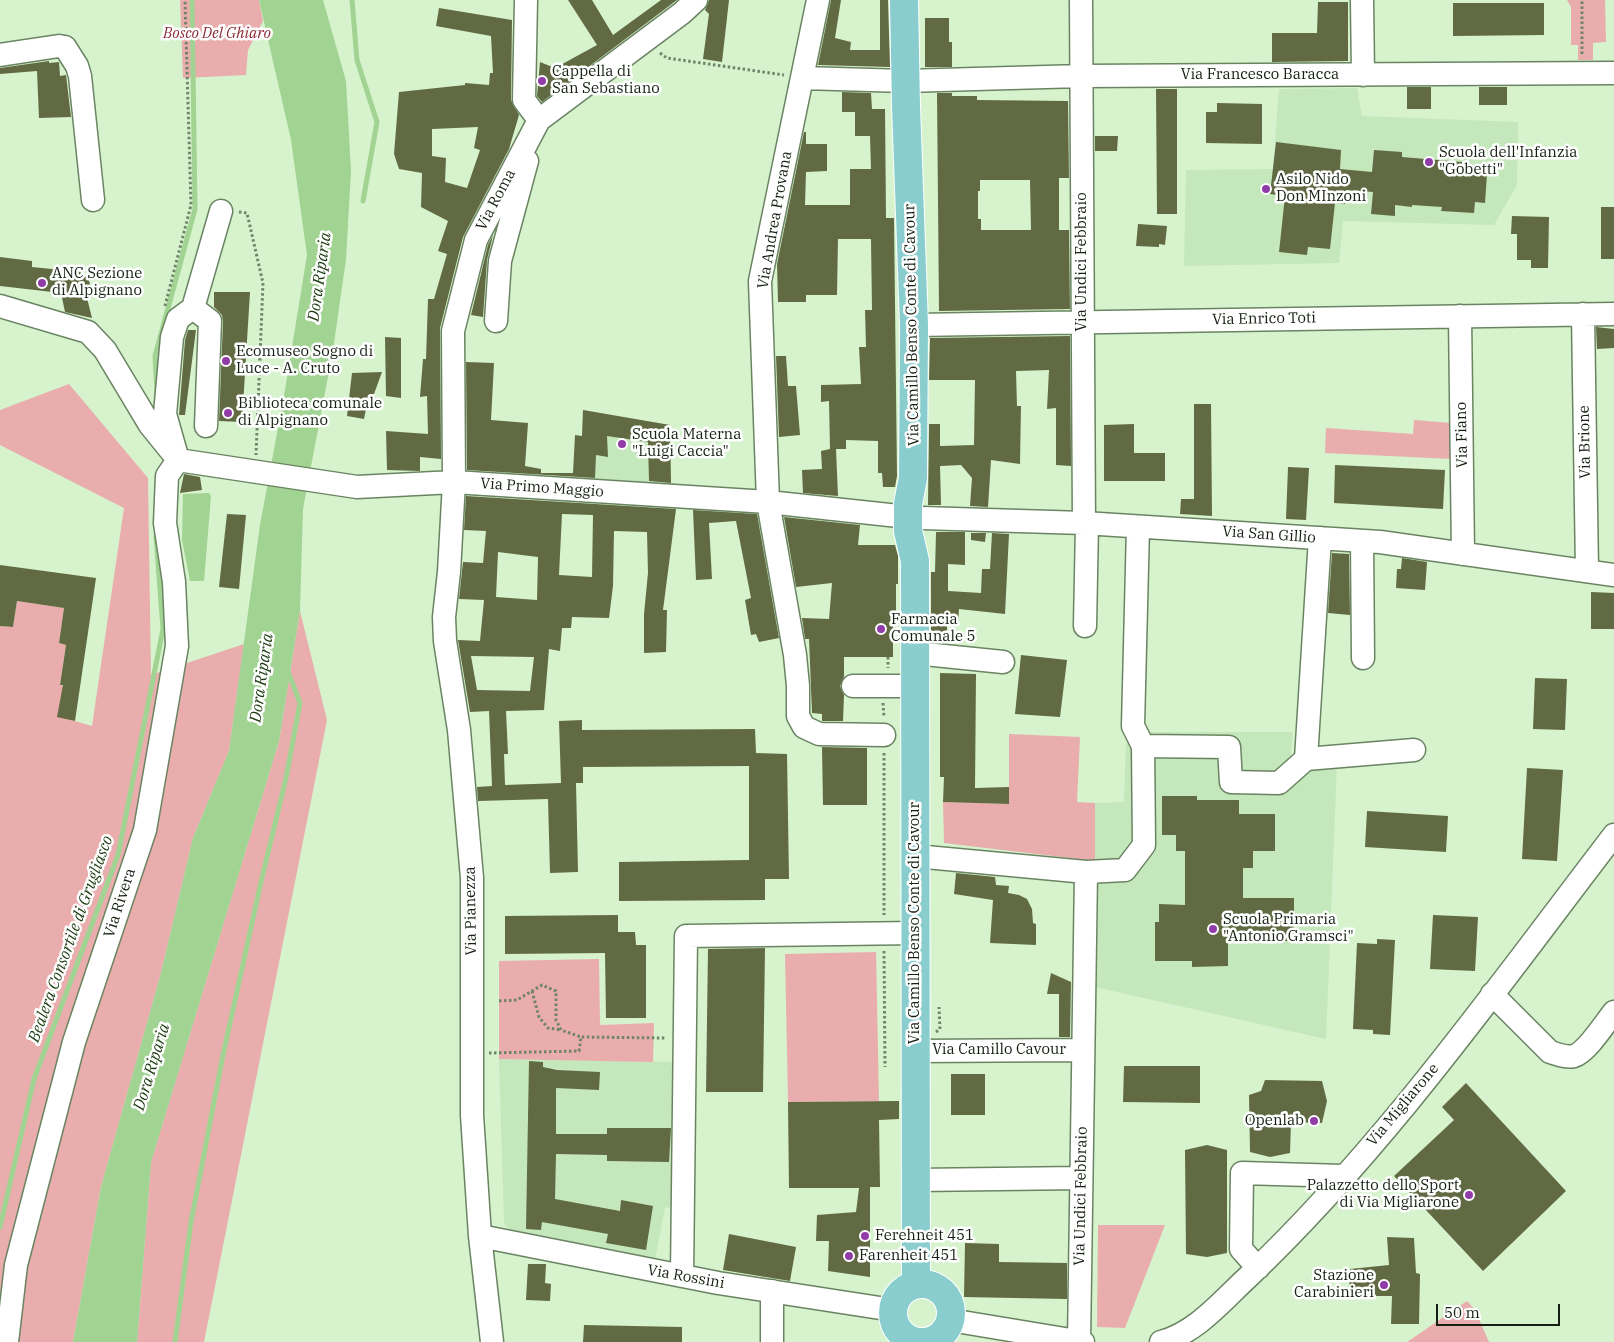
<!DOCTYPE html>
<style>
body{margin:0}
#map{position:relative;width:1614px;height:1342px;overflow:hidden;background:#d6f3cd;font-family:"IBM Plex Serif",serif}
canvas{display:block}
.scale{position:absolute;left:1436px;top:1304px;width:124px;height:22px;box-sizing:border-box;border:2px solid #152012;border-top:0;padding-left:6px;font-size:15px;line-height:18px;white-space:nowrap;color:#152012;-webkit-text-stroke:4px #fff;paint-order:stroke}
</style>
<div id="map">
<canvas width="1614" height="1342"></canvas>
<div class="scale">50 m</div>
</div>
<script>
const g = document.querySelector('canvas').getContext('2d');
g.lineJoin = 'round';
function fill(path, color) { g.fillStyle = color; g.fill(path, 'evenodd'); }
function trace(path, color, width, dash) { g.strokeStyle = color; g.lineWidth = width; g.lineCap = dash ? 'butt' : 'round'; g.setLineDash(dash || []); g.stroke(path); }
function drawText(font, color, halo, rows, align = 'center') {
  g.font = font + ' "IBM Plex Serif",serif'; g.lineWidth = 5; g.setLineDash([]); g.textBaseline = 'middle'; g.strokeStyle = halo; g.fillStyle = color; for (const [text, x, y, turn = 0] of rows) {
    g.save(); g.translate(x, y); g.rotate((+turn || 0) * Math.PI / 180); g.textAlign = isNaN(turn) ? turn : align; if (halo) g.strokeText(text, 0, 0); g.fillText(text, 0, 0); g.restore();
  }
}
fill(new Path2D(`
 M1357,88l5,28 156,6 -1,63 -23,40 -151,-4 -4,42 -155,3 2,-96 87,-1 6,-80z
 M583,410l87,15 1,65 -99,-3 3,-35 7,-16z
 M1142,732h151l-3,33 47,-2 -11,276 -231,-52v-184l29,-1 2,-59h8z
 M499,1059l179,3 -4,147 -9,-2 -10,53 -142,-27 -9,-10z`), '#c5e7bc');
fill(new Path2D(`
 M180,0h79l4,21 -15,29 -2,25 -63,3z
 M1567,0h38l1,42 -13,1v17h-15v-15h-7v-38z
 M69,384l79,94 3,197 93,-31 -15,107 -36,87 -32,135 -60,214 -28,155h-73v-716l13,1 4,-26 47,7 -5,35 7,2 -6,40 5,1 -7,30 34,10 32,-218 -124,-63v-35z
 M1414,420l38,3 1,36 -128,-6 1,-25 87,6z
 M300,611l27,109 -123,622h-67l14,-180 128,-421z
 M1009,734l71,3 -3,65 18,1v58l-151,-18 -1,-41 66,2z
 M876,952l3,149 -91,1 -3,-148z
 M599,959l1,66 54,-2 -1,39 -154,-3v-98z
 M1098,1225h67l-40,103 -28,-1z
 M1467,1301l8,9 14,32h-82z`), '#eaadad');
fill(new Path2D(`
 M259,0h64l23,81 5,90 -5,88 -13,91 -30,159 -3,102 -21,130 -128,421 -14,180h-64l28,-155 60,-214 32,-135 36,-87 31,-226 25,-135 22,-135 -16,-115z
 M209,493l2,3 -7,85h-14l-8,-41 1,-46z`), '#a1d392');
trace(new Path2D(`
 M352,0l5,60 20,62 -14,79
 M157,392l-2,-36 40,-147 -3,-209
 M0,1227l34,-148 84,-224 45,-226 -7,-93
 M175,1342l16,-120 32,-167 38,-173 25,-104 14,-75 -13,-34`), '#a1d392', 5);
fill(new Path2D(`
 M568,0h24l21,35 48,-35h16l-135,102 -5,-6 3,-34 15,6 42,-23z
 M709,0h20l-7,62 -19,-3 6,-45 -4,-4z
 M831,0h10l-6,38 16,4 -1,8h30v-50h8l2,67 -72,-2z
 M1318,2h30v59l-76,1v-29h45z
 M1453,3h91v32l-91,1z
 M439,8l73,12 -1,80 8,15 -10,34 -46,88 -23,91 1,131 -21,-2v14l-33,-1 -1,-39 42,3 -1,-38 -7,1 3,-38h3l2,-60h6l13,-45 -9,-3 10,-30 -27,-14 1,-34 -23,-4 -5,-15 5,-62 66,-7v-2l24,2 1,-12h3l-2,-37 -55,-10zM478,127l-4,21 6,2 -13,38 -22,-6 1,-24 -14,-2v-27z
 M925,18h24v24h3v25h-27z
 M49,61v2l10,-1 1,14 6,-1 5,42 -32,1 -2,-47 -37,3v-6z
 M1407,87h24v22h-24z
 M1479,87h28v18h-28z
 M1156,89h21v125h-20z
 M842,92l29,1 1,16h13l1,109h8l3,258 -2,11h-12l-1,-14h-4v-32l-32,-1v9h-10l2,47 -35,-3 -1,-23 20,-1 -1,-18 9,-2 -1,-48 -8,1v-17l40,-1 -2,-37h7l-1,-37h7l-1,-71h-33l-1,56h-31v7h-28l-1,-38 27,-132h2v12h21v27l-21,1 -1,33h45v-36h21l-1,-33h-15v-24h-13z
 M937,93h15v3h25v4l91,1 1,77h-10v52h10l1,79 -131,2zM980,180h50l1,50h-50v-11h-3v-28h2z
 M1217,103l45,1v40l-56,-1v-31h11z
 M1095,136h23l-1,15h-22z
 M1276,142l65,8 -1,19 32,3 2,-22 28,2v5l60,5 -1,10 26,2 -2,29 -10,-1 -1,11 -33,-2 1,-4 -30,-2v2l-17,-2v11l-24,-2 2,-22 -27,-2 -1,14 -10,-1 -5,46 -22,-2 -1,8 -28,-3 6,-56 -15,-2z
 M1601,207h13v52h-13z
 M1512,216l37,1 -1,51h-17v-8h-14v-26h-6z
 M1138,224l29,2 -2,19 -6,-1v3l-23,-1z
 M493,235l-6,25 -4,57 -12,-2 17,-70z
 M0,257l32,4v6l49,5 1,5 6,-1 5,21 -6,1 5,20 -27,-6 -4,-19 -61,-7z
 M214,292h36l-8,130 -23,-1 4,-99 -1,-7 -8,-8z
 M1596,327l18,2v19l-17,1z
 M188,330h8l-11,85h-6l6,-75z
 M1070,336l1,130 -15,-1v-57l-9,1 2,-39 -33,1 1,35h4l-1,58 -29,-4 -3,47 -18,-1 2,-28 -11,-13 -21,1 1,39h-13l1,-81h11v22l34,-1 1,-65h-46l1,-42z
 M385,337l16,1v60l-15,-2z
 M776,356h10l2,30h8l4,49 -21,2z
 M466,362l28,1 -3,57 37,3 -3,43 16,3v4h32l2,-38 7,1 1,-26 87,15 1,58 -22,-2 -1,-39 -41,-6 1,21 -12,-2 -1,23 -128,-8z
 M382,372l-8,22h-5l-5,25 -17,-3 5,-43z
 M1194,404h17l1,112 -32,-2 1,-15h13z
 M1134,424v29h31v28h-61v-56z
 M1335,465l110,5 -2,39 -109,-6z
 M1288,467l21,1 -3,52 -20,-1z
 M184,474l16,3 2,13 -22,3z
 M466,496l210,13 -13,101h4l-1,42 -22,1v-39l4,-41 -1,-41 -33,-1 -1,55 -4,32 -37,-1 -1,11h-9l-2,23 -11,-2 -5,61 -38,1 2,43h-4l1,31 56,-2 -2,-62 23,-1v10l173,-1 1,24 31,1 2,125h-24v21l-146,1v-39l130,-2v-94l-166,1v16h-7l2,89 -28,1 -2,-74 -70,2 -1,-14 15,-1 -3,-75 -19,1 -12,-72 22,1 4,-41 -25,-1 4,-37 20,1 3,-32 -22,-1zM562,514l31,1 -1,62 -33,-2zM498,552l40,5 -1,43 -41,-3zM471,656l63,1 -4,34 -53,-1z
 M693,510l64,4 22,124 -20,4 -3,-8 -5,1 -6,-35 6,-2 -15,-77 -27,2 3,56 -16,1z
 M227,514l19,1 -7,74 -20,-2z
 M784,517l76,8 -2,20h37l3,11v28h-2v27h-3v46h-49v20l-4,9 4,9 -1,26h-21v-7l-10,-1 -3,-74h-4l-3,-21 27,1 3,-36 -36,4z
 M936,532h29v33l-17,-1v27l33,2 1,-24h8l2,-36 17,1 -4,80 -46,-5 -1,14 -11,-1v21l-16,-2v-69h4z
 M971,533h15l-1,9 -14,-2z
 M1332,553l17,1 1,61 -22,-2z
 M1402,558l25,4 -2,28 -29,-2 1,-19h4z
 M0,565l96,13 -21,143 -18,-4 6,-32h-3l6,-40 -7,-2 5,-35 -47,-7 -4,26 -13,-1z
 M1591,592l23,1v36h-23z
 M1021,655l46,5 -7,57 -45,-3z
 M940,673l36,1 -1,114 34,-1v17l-66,-2 1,-25h-4z
 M1535,678l32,1 -2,51 -32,-1z
 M822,747l45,1v57h-44z
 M1527,768l36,2 -6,91 -35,-2z
 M1162,796h35v4h42v14h36v37h-22v17h-10v30h51v43h-66v25l-36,1v-6h-37v-39h4v-18l26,1v-54h-9v-16h-14z
 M1367,811l81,5 -2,36 -81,-5z
 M956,873l39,4 1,8 13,1 -1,7 11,2 8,4 5,10 1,14 3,1v21l-46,-2 3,-43 -39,-6z
 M618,915v17h17l1,13h10v73h-40l-1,-65 -100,1v-38z
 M1433,915l45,2 -3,54 -45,-2z
 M1377,939l18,1 -5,95 -17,-1v-4l-20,-1 4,-86 20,1z
 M765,948l-2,144h-57l2,-143z
 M1051,973l20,9 -1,55h-11v-43h-12z
 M529,1061l14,1v5l14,3 43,2 -1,18 -43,-2v46h51v-6h64l-2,34 -62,-1v-6l-51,-1 -1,45 65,12 1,-11 32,6 -7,44 -40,-7 2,-9 -66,-12 -1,8 -15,-1z
 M1124,1066h76v37l-77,-1z
 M951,1074h34v41h-34z
 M1265,1080l57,1 5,20 -5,22 -31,-1 -1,31 -20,4 -20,-5 -1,-57 12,-4z
 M1466,1083l100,108 -83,80 -89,-95 60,-56 -12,-13z
 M899,1101v18l-20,1 1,67h-10v90l-42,-6 1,-30h-13l1,-26 39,-3 3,-24h-70l-1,-86z
 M1207,1145l20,5v103l-20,4 -21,-3 -1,-104z
 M729,1234l67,13 -6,34 -67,-11z
 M1387,1237l27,1 2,35 4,1 -1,50h-28l1,-28h-43l1,-27 39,-4z
 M965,1243l34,1v18l68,1v36l-103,-2z
 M528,1264h18l-1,19 6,1 -1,17 -24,-1z
 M584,1325l98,2v15h-99z`), '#626a43');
const minor = new Path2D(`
 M526,0l-2,100 15,20
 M818,0l-58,281 8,221 27,153 3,31v30l6,11 15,7 65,1
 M1081,0l3,523
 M1362,0l1,75
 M0,55l59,-9 6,1 12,19 3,10 13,124
 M802,78l103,3 176,-5 533,-3
 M0,306l88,26 17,18 45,75 21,26
 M193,308l17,13 -4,105
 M1583,314l4,257
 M1460,316l3,238
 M496,321l4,-60 27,-100
 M914,325l700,-11
 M178,460l179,27 97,-5 314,20 140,15
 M178,460l-13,-46 7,-77 6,-18 15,-11 28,-97
 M922,518l162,5 296,19 234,33
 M1138,527l-5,199 10,20
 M1362,541l1,117
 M1085,626l2,-102
 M915,653l88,9
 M853,686h61
 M1306,759l14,-221
 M915,856l171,16 39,-2 19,-25 -1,-99 86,1 2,35 48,1 27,-24 108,-9
 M1492,994l58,58c7,2 16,6 24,4 13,-4 31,-33 40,-44
 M916,1051l167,-1
 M916,1180l165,-2
 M480,1236l238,47 175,27
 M1258,1268l-17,-19 1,-76 101,3
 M682,1276l4,-340 230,-3
 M950,1320l133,22
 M7,1342l9,-77 58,-223 71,-212 32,-184 -3,-64 -9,-59 2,-47 11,-16
 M492,1342l-12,-106 -8,-121v-237l-13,-148 -14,-89 -1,-24 5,-45 5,-90 -1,-151 23,-91 63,-120 143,-107 14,-13
 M772,1342v-51
 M1079,1342l7,-470
 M1161,1342c35,-9 61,-41 87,-65 137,-130 251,-292 366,-442`);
const major = new Path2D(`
 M904,0l2,106 8,219 -1,153 -5,26v27l7,30 1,723
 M893 1313a29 29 0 1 1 58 0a29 29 0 1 1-58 0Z`);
trace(minor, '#6a8462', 25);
trace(major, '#fff', 30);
trace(new Path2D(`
 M660,53l7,5 117,17
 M1582,54v-54
 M239,212l8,1 16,70 -7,172
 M165,306l26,-101 -6,-205
 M888,657v11
 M883,703l1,14
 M884,753v162
 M884,951l1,116
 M532,991l7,26 9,11 13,2
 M499,1001l18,-1 25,-15 14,6v29l5,10 20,7
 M936,1032l4,-3 -1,-22
 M489,1053l90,-2 2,-14 85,1
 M890,1330l3,1v11`), '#70846a', 3, [2.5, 2.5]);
trace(minor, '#fff', 22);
trace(major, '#89cdcf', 28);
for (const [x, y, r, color] of [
 [542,81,5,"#913ba8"],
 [1429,162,5,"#913ba8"],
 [1266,189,5,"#913ba8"],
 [42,283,5,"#913ba8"],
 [226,361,5,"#913ba8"],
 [228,413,5,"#913ba8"],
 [622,444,5,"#913ba8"],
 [881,629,5,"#913ba8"],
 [1213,929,5,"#913ba8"],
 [1314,1121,5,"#913ba8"],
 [1469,1195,5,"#913ba8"],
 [865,1236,5,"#913ba8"],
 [849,1256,5,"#913ba8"],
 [1384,1285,5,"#913ba8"]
]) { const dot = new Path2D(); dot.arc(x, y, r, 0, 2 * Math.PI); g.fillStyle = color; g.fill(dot); trace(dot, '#fff', 2); }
drawText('italic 15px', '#8b2934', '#fff', [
 ["Bosco Del Ghiaro",217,34]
]);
drawText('15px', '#152012', '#fff', [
 ["Cappella di",552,72],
 ["San Sebastiano",552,89],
 ["Scuola dell'Infanzia",1439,153],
 ["\"Gobetti\"",1439,170],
 ["Asilo Nido",1276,180],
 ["Don MInzoni",1276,197],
 ["ANC Sezione",52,274],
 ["di Alpignano",52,291],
 ["Ecomuseo Sogno di",236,352],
 ["Luce - A. Cruto",236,369],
 ["Biblioteca comunale",238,404],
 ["di Alpignano",238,421],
 ["Scuola Materna",632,435],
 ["\"Luigi Caccia\"",632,452],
 ["Farmacia",891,620],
 ["Comunale 5",891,637],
 ["Scuola Primaria",1223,920],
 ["\"Antonio Gramsci\"",1223,937],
 ["Openlab",1304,1121,"right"],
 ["Palazzetto dello Sport",1459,1186,"right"],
 ["di Via Migliarone",1459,1203,"right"],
 ["Ferehneit 451",875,1236],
 ["Farenheit 451",859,1256],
 ["Stazione",1374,1276,"right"],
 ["Carabinieri",1374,1293,"right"]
], 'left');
drawText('15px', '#152012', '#fff', [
 ["Via Francesco Baracca",1260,75],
 ["Via Roma",496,200,-62],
 ["Via Andrea Provana",775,220,-80],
 ["Via Undici Febbraio",1082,262,-90],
 ["Via Enrico Toti",1264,319,-1],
 ["Via Camillo Benso Conte di Cavour",912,325,-91],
 ["Via Fiano",1462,435,-91],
 ["Via Brione",1585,442,-91],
 ["Via Primo Maggio",542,488,4],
 ["Via San Gillio",1269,535,4],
 ["Via Rivera",120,903,-72],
 ["Via Pianezza",471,911,-91],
 ["Via Camillo Benso Conte di Cavour",915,923,-90],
 ["Via Camillo Cavour",999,1050],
 ["Via Migliarone",1403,1105,-50],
 ["Via Undici Febbraio",1081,1196,-89],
 ["Via Rossini",686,1277,10]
]);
drawText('italic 16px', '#1a3a0e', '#fff', [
 ["Dora Riparia",320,277,-82],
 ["Dora Riparia",262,678,-82],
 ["Bealera Consortile di Grugliasco",71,939,-70],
 ["Dora Riparia",152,1067,-73]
]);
</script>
